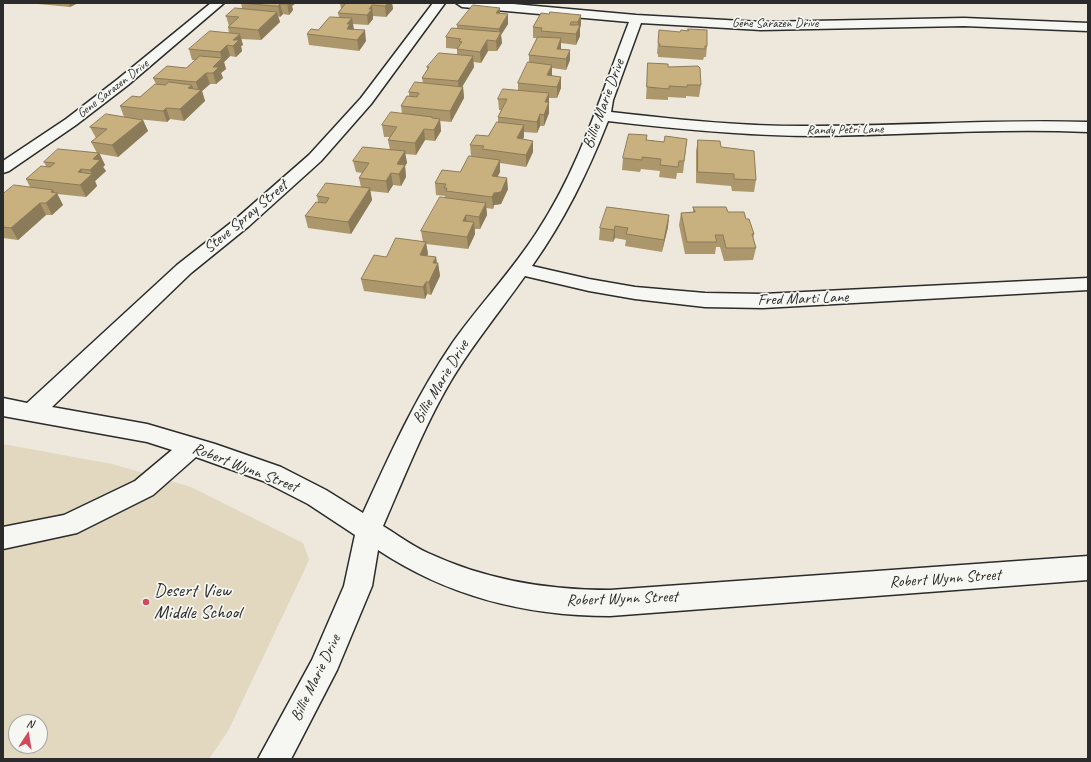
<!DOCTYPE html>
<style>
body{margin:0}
#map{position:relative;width:1091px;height:762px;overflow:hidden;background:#ede8db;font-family:Caveat,sans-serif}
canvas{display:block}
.frame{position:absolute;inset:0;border:4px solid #2b2b2b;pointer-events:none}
.north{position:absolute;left:8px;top:714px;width:40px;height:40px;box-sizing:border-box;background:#f6f6f2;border:1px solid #a5a5a2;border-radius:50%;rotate:12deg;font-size:11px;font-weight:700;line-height:16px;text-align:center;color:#2b2b2b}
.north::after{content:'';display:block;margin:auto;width:14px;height:18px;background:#d1495b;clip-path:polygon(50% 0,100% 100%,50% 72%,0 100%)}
</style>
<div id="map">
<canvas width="1091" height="762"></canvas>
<div class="frame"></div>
<div class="north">N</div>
</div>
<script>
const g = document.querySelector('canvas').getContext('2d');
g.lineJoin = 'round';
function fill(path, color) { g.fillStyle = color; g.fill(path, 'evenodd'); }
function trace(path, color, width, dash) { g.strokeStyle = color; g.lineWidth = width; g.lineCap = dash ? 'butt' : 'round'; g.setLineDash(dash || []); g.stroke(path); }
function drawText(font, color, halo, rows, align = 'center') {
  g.font = font + ' Caveat,sans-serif'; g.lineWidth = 3.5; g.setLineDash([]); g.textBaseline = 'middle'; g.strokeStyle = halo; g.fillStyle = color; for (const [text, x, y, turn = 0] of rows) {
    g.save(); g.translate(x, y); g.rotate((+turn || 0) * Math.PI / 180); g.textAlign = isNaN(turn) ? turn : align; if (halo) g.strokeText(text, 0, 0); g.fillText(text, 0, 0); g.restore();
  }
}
fill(new Path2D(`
 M3,444l109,20 79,23 112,56 6,16 -5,12 -76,160 -19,28h-206zM16,722h24v24h-24z`), '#e2d7bf');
const minor = new Path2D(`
 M211,3h13l-96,82 -52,40 -67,46 -6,2v-12l63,-42 52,-40z
 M433,3h12l-74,101 -50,57 -72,65 -58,47 -139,134 95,17 68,20 66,23 45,23 37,23c27,-59 53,-117 90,-171 27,-38 59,-71 84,-110 43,-65 64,-138 92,-210l-167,-15 -6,-4h46l134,12 125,7 203,-4 124,5v8l-124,-5 -203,4 -120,-7 -28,77 -2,12c68,8 137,15 205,14 91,0 181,-7 272,-4v10c-91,-4 -181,3 -272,4 -69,0 -139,-7 -208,-15 -21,53 -43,98 -76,145l57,13 46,8 70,6 58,1 325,-16v12l-325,18 -58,-1 -70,-8 -46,-8 -64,-15c-27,38 -57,74 -80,115 -24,43 -42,89 -62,135 15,9 29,20 45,27 58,27 119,37 182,37l478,-34v24l-478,36c-84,0 -161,-19 -232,-66l-6,36 -35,84 -46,89h-33l54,-99 32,-74 11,-51 -47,-31 -45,-23 -67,-24 -43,38 -76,38 -74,16v-22l61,-12 71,-34 37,-31 -25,-8 -144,-26v-18l24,5 150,-138 60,-47 72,-63 52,-57z`);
trace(minor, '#2b2b2b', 3);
fill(minor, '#f6f6f2');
fill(new Path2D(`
 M37,3h41l-8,4 -32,-3z
 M241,3h55l-4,3 1,4 -4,5 -6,-1 -3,3 -2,-1 2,6 -19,18 -20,-1 2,6 -2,1 1,5 -6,6 -6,-1 -6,6 2,7 -5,4 2,5 -7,6h-6l-8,7 3,10 -21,20 -14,-2 -3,3 -30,-3 6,1 5,11 -30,26 -18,-3 5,11 -2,2 3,4 -11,10 2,5 -11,11 -29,-3 6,11 -11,10h-6l-28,25 -15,-2v-44l27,-7 -4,-8 20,-13 -2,-4 53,-9 -6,-11 5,-4 -6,-11 34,-10 -4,-11 20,-9 16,-13 -3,-6 33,-10 9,-8h-3l-3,-11 40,-16 -1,-6 1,-1 -3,-10 16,-8z
 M340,3h52l1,6 -7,8 -13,-1v3l-5,6 -15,-1v5l13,12 -7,10 -50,-6 -2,-11 11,-4 21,-13 -1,-4 3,-4z
 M500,13l8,11 -7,11 1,8 -5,8h-9l-7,12 -8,-1 1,5 -12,20h1l1,11 -13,24 -11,-1 1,10 -6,10 -10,-1 -9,15 -11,-1 2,9 -2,3 1,11 -5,9 -8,-1 -5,8 -18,-2 2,9 -21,34 -43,-6 -3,-12 13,-14 -1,-6 44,-9 -2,-9 3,-5 -6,-1 -3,-11 37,-11 -2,-10 2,-3h-6l-2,-12 20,-11 -1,-8 8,-10v-4l14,-9 -1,-5 6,-8 -1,-3 30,-12v-6l-11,-1v-11l11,-9v-3z
 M549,14l32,1v10l-1,3v8l-4,9 -15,-2v6l9,11 -4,10 -14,-2v8l9,1v11l-4,10h-8v15l-5,13h-4l-3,7 -13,-1v5l-1,2 10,13 -7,15 -26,-4v9l-2,4 10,13 -7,15 -7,1 -1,4 -7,-1 1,7 -7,14h-5v5l-7,15 -42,-5 2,10 -1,2 9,1 1,6h1l2,13 -9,19 -4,-1 -2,5 -61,-8 -3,-12 25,-22 37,-15 -2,-11 24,-34v-1l-9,-1 -1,-12 25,-11 23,-14 -12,-2 -1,-11 18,-9 10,-14v-5l3,-7h-2l-1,-11 20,-8v-8l11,-21v-7l8,-17h-4v-11z
 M659,30l48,16 -1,11h-2l-1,3 -45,-3v-3h-1z
 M648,63l20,4 33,18 -2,12 -13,-1v2l-18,-1v3l-22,-1z
 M647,135v5l17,2 23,-3 -4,34h-6l-1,6 -17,-2 1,-6 -19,-2 -1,3 -18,-2 1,-12z
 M698,140l23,7 35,33 -2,12 -22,-1 -1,-5 -35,-3v-32z
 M693,207l35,5 18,7 8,15 -1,5 3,9 -3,12 -29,1 -4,-14h-4l-1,7h-30l-6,-29 2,-12 12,-1z
 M669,215l-1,12 -6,25 -37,-6 1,-6 -11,-2 -2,4 -14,-2 1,-12z`), '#ac976d');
fill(new Path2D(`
 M69,3h9l-8,4z
 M287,3h9l-4,3 1,4 -4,5z
 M388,3h4l1,6 -7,8 -1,-11z
 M280,4l3,10 -3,3 -2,-11z
 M372,5l1,11v3l-5,6 -1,-10 2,-6z
 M500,8v10l-4,-5z
 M277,12l3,10 -19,18 -3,-10z
 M508,14v10l-7,11 1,8 -5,8 -1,-10 3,-4v-8z
 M581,15v10l-1,3v8l-4,9v-11l2,-4v-8z
 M352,18l2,11 -3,2 -4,-2v-5z
 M365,30l1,11 -7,10 -2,-11z
 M240,34l3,11 -2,1 1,5 -6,6 -3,-11v-6z
 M561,38v11h-4z
 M487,40l1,11 -7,12 -1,-11z
 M227,45l3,11 -6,6 2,7 -5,4 2,5 -7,6 -3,-11v-6l9,-8 -2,-7z
 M570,50v10l-4,10v-11z
 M473,56l1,11 -15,25 -1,-11z
 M552,65v11l-5,-1z
 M206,73l4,11 -8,7 3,10 -21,20 -4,-12 8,-21 4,-3 3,10 4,-3 -3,-10z
 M561,77v11l-4,10v-11z
 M463,87l1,11 -13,24 -1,-11z
 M549,93v20l-5,13v-11l1,-13z
 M166,108l4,11 -3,3 -4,-11z
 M540,114v12l-3,7v-11z
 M440,119l1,12 -6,10 -1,-11z
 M143,120l5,11 -30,26 -6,-12z
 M524,125v12l-7,13v-12z
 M424,129l1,11 -9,15 -1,-12z
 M533,141v11l-7,15v-12z
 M405,151l2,12 -2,3 1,11 -5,9 -4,-22z
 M99,153l6,12 -2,2 3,4 -11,10 2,5 -11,11 -6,-12 -2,-13 3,-3 5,10 6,-5 -2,-4 3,-11z
 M500,160v12l-8,15v-11z
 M391,173l2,12 -5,8 -2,-12z
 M507,178l1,11 -7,15 -7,1 -1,4 -1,-12 2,-4z
 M370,188l2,12 -21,34 -3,-12z
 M53,190l2,5 2,-2 6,12 -11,10 -6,-12 5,-11z
 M40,203l6,12 -28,25 -7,-12z
 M486,203l1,12 -7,14 -1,-12z
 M466,215l1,12 -4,-6z
 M669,215l-1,12 -6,25 2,-12z
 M474,222l1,12 -7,15 -1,-12z
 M615,226v12l-2,4 1,-12z
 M426,242l2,12 -7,13 -1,-12z
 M436,257l1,9 1,-3 2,13 -9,19 -2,-13 4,-19z
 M426,282l1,12 -2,5 -2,-12z`), '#8c7b59');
const building = new Path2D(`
 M241,3h47l-1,1h-7l-2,2z
 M343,3h45l-3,3 -13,-1 -3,4h3l-5,6 -29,-2 8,-10z
 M473,5l27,3 -4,5 12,1 -9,15 -42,-4z
 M235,8l42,4 -19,18 -30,-3 11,-10 -13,-1z
 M550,12l31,3 -3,7h-7l-1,3h10l-4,9 -35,-3 1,-3 -9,-1 8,-14 8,1z
 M330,17l22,1 -5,6h3l-3,5 18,1 -8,10 -50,-6 4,-5 7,1z
 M452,28l49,4 -5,9 -9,-1 -7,12 -23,-3 5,-7 -3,-1 2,-2 -15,-2z
 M688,29l19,1v16h-2v3l-46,-3 1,-2 -2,-1 1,-13 21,2 1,-2 7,1z
 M210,31l30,3 -7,6h6l-6,6 -6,-1 -7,7 -31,-3z
 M538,37l23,1 -4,11 13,1 -4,9 -37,-4z
 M439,53l34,3 -15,25 -36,-3 7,-11h-2z
 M200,56l22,2 -9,9h6l-6,6h-7l-10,9 -43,-4 14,-12 19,2z
 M528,62l24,3 -5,10 14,2 -4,10 -39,-4z
 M648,63l20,1v3l30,-1 2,2 1,17h-14v2l-18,-1v3l-22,-2z
 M169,82l23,3 -4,3 13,2 -21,19 -14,-1 -3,3 -43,-5 12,-10 8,1 15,-13 10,1z
 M415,82l48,5 -13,24 -49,-5 6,-10 10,1 2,-4 -10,-1z
 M503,89l46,4 -4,9h4l-5,13 -4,-1 -3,8 -39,-5 9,-18h-9z
 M391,112l41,5v1l8,1 -6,11 -10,-1 -9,14 -27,-3 9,-13 -15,-2z
 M106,114l37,6 -31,25 -21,-3 16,-13 -17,-2z
 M497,122l27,3 -7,13 16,3 -7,14 -44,-6 2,-3 -14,-1 6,-10 12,1z
 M629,134l18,1 -1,5 18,2 1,-6 22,3 -3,22h-5l-1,6 -18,-2 1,-6 -19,-2v3l-19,-2z
 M698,140l22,1 1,6 33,4 2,29 -22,-1v-5l-36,-2z
 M363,147l42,4 -8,13 8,1 -6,9 -8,-1 -5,8 -27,-3 10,-15 -16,-2z
 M58,149l41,4 -6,6 7,1 -10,10 -9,-1 -3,3 14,2 -12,11 -54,-6 15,-13 9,1 5,-4 -11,-1z
 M469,156l31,4 -8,16 15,2 -6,14 -7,1 -2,4 -46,-6 1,-3h-3l2,-4 -11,-1 7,-13 18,2z
 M326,183l44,5 -22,34 -43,-6 11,-14 10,1 3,-5 -12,-2z
 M14,185l39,5 -2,2 6,1 -11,10h-6l-29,25 -8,-1v-33z
 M440,197l46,6 -7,14 -13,-2 -3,6 11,1 -7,15 -46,-6z
 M607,207l62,8 -5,25 -38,-6 2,-6 -13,-2 -1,4 -14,-2z
 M693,207h33l2,5h16l2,7h3l5,15h-2l4,14h-30l-3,-13h-8l2,7h-30l-6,-29 14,-1z
 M396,238l30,4 -6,13 16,2 -3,6h5l-9,19h-3l-3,5 -62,-8 13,-24 12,2z`);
fill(building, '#c8b07f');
trace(building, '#8c7b59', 1);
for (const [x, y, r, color] of [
 [146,602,4,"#d1495b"]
]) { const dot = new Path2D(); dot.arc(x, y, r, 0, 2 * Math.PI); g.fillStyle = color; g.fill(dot); trace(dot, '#f6f6f2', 1.5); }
drawText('13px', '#2b2b2b', '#f6f6f2', [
 ["Gene Sarazen Drive",775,24],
 ["Gene Sarazen Drive",113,89,-38],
 ["Randy Petri Lane",845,130,-1]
]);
drawText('16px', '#2b2b2b', '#f6f6f2', [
 ["Billie Marie Drive",604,104,-70],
 ["Steve Spray Street",246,217,-40],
 ["Fred Marti Lane",803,299,-2],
 ["Billie Marie Drive",441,382,-59],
 ["Robert Wynn Street",245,468,21],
 ["Robert Wynn Street",945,579,-4],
 ["Robert Wynn Street",622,599,-2],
 ["Billie Marie Drive",316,678,-64]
]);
drawText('19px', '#2b2b2b', '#f6f6f2', [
 ["Desert View",154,591],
 ["Middle School",154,613]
], 'left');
</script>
